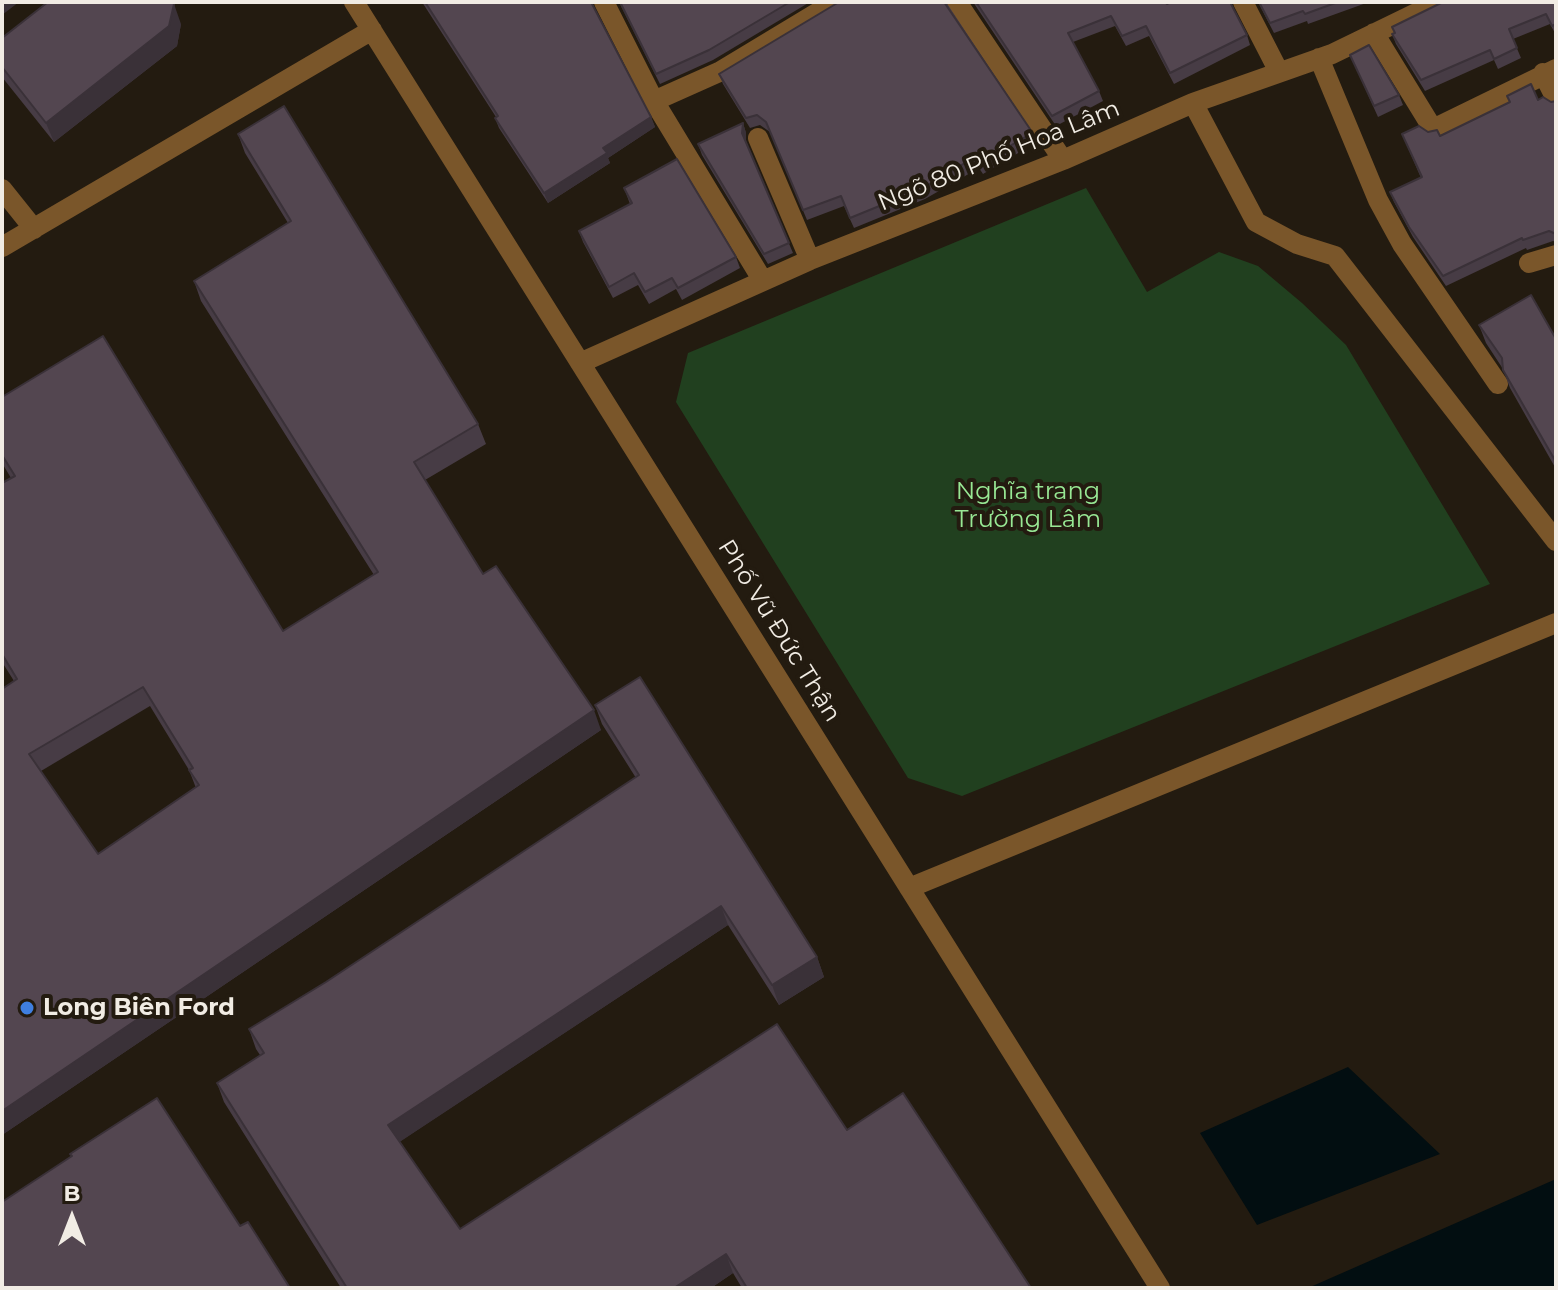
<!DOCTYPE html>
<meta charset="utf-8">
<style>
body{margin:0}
#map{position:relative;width:1558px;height:1290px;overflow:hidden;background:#231b10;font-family:Montserrat,sans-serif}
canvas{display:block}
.frame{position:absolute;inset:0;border:4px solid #f1ece4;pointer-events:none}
.north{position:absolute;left:32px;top:1178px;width:80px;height:80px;-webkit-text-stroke:6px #231b10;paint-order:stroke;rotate:0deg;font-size:22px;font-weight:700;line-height:32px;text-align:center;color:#f1ece4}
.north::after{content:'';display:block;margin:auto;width:28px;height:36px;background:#f1ece4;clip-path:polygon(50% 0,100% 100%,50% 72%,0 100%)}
</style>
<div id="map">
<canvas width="1558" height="1290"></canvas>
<div class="frame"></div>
<div class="north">B</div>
</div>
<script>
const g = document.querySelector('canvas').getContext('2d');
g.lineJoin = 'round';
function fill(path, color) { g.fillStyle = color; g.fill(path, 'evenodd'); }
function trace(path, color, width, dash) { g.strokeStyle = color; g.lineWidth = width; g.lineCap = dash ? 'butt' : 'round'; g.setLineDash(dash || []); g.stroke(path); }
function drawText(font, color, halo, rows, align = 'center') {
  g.font = font + ' Montserrat,sans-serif'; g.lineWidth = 8; g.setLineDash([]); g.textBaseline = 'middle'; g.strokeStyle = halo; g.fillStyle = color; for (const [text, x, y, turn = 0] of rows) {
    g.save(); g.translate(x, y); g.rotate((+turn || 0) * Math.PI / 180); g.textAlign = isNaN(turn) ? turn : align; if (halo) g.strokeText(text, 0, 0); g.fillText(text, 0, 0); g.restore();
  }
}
fill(new Path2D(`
 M1086,188l61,104 72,-40 39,14 44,37 44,42 144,239 -528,212 -54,-18 -232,-376 12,-49z`), '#21401f');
fill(new Path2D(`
 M1348,1067l92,87 -183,71 -57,-92z
 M1556,1179v109h-248z`), '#020e11');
trace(new Path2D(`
 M354,2l806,1286
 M604,2l50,99 109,180
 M957,2l106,158
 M1243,2l36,70
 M1374,33l59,96 123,-60
 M1319,58l59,142 24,44 96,140
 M1543,73l13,26
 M654,101l65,-29 116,-70
 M1193,103l63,119 41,22 38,12 221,285
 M758,138l52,122
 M2,189l32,40
 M2,247l370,-217
 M1529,263l27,-8
 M580,363l230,-103 253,-100 130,-57 139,-49 107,-52
 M909,888l647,-265`), '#7a562a', 20);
fill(new Path2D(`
 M422,2h171l-1,3 59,112 4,10 -47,31 2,5 -62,40 -49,-75 -4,-10 1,-1z
 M619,2h191l-97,58 -53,24z
 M839,2h107l84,127 3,10 -4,3 1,4 -47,28 -4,-6 -54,31 -71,29 -10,-22 -37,14 -37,-88 -10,-7 -10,3 -27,-44 -4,-10z
 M973,2h192l2,2 64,1 16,30 3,10 -76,39 -25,-48 -23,10 -11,-20 -42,16 26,49 4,10 -47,25z
 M1258,2h111l-61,22 -1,-3 -33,12z
 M1556,2v33l-6,-11 -37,15 8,19 -23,11 -4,-9 -69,31 -29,-47 -4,-10 77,-31z
 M181,24l-4,22 -123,96 -52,-65v-39z
 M1350,55l49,40 4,10 -25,12z
 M1538,100l13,2 5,-1v141l-3,-1 -26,9 -1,-2 -80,38 -33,-49 -19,-35 -4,-10 31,-14 -19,-44 26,-2 12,4z
 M743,123l3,10v9l47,111 -25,11 -66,-109 -4,-11z
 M238,134l240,290 8,20 -61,36 58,94 118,156 -599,405v-446l12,-8 -12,-19v-179l9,-5 -9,-15v-66l281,234 91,-56 -173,-274 -7,-20 94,-58 -43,-70zM150,706l39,64 7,18 -98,66 -57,-83z
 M624,188l112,69 4,11 -58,32 -6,-11 -27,15 -11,-19 -25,13 -30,-56 -4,-11 51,-27z
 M1479,325l77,14v130l-46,-81 -7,-19 -17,-26z
 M595,705l222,252 7,20 -45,28 -51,-80 -329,217 61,87 387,-99 184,158h-289l-9,-15 -22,15h-370l-117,-186 -7,-19 43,-28 -4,-6 -7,-20 77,-47 310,-204 -34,-54z`), '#473c45');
fill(new Path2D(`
 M2,2h17l-17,13z
 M174,4l7,20 -4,22 -123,96 -8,-19z
 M651,117l4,10 -47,31 2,5 -62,40 -4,-10 59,-45z
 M743,123l3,10v10l-4,-10z
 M594,710l7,20 -599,405v-24z
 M721,906l7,19 -333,220 -7,-20z
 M817,957l7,20 -45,28 -7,-20z
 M726,1254l7,19 -22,15h-37z`), '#3a3138');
const building = new Path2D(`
 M48,2h124l2,2 -5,22 -123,97 -44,-56v-29z
 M425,2h166l60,115 -48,31 4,5 -63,40 -49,-75 3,-2z
 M620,2h170l-81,48 -53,24z
 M839,2h105l86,127 -5,3 2,4 -48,28 -4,-7 -54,32 -71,29 -9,-22 -38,14 -37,-88 -9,-7 -11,3 -27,-44z
 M976,2h189l2,2 4,-2h59l17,33 -77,38 -24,-47 -24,10 -11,-20 -43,17 31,58 -47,25z
 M1259,2h79l-33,12 -2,-3 -33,12z
 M1443,2h113v22l-4,2 -6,-12 -37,15 8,19 -23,11 -4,-9 -69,30 -29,-46 3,-1 -3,-6z
 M1369,45l30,50 -25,11 -24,-51z
 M1531,84l7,16 5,-3 8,5 5,-1v133l-7,-3 -26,9 -1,-2 -79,38 -34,-49 -19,-35 32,-15 -20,-43 17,-8 9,6 9,-2 3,6 70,-34 -3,-6z
 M284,106l194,318 -64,38 69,112 13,-8 98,144 -592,401v-422l15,-10 -15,-25v-171l13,-7 -13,-21v-58l101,-61 180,295 95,-59 -184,-291 97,-60 -53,-87zM143,687l50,81 -4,2 10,15 -101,69 -69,-100z
 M743,123l-1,10 47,110 -25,11 -66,-110z
 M677,159l59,98 -58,31 -6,-10 -27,14 -11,-19 -25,14 -30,-56 53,-28 -8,-15z
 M1531,295l25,44v123l-53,-92 -1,-12 -23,-33z
 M640,677l177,280 -45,28 -51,-79 -333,219 72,104 317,-205 70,106 56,-37 128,195h-284l-21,-34 -52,34h-327l-130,-205 47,-30 -15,-24 77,-47 313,-207 -44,-70z
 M157,1098l83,128 8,-4 42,66h-288v-86l70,-46 -2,-2z`);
fill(building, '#534650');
trace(building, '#3a3138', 2);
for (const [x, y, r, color] of [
 [27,1008,8,"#3f7fe0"]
]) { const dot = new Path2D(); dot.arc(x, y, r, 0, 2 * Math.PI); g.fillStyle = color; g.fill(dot); trace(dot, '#231b10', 3); }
drawText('24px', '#f1ece4', '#231b10', [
 ["Ngõ 80 Phố Hoa Lâm",999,156,-22],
 ["Phố Vũ Đức Thận",779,631,58]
]);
drawText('24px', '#98e894', '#231b10', [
 ["Nghĩa trang",1028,492],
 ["Trường Lâm",1028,520]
]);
drawText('bold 24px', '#f1ece4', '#231b10', [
 ["Long Biên Ford",43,1008]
], 'left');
</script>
